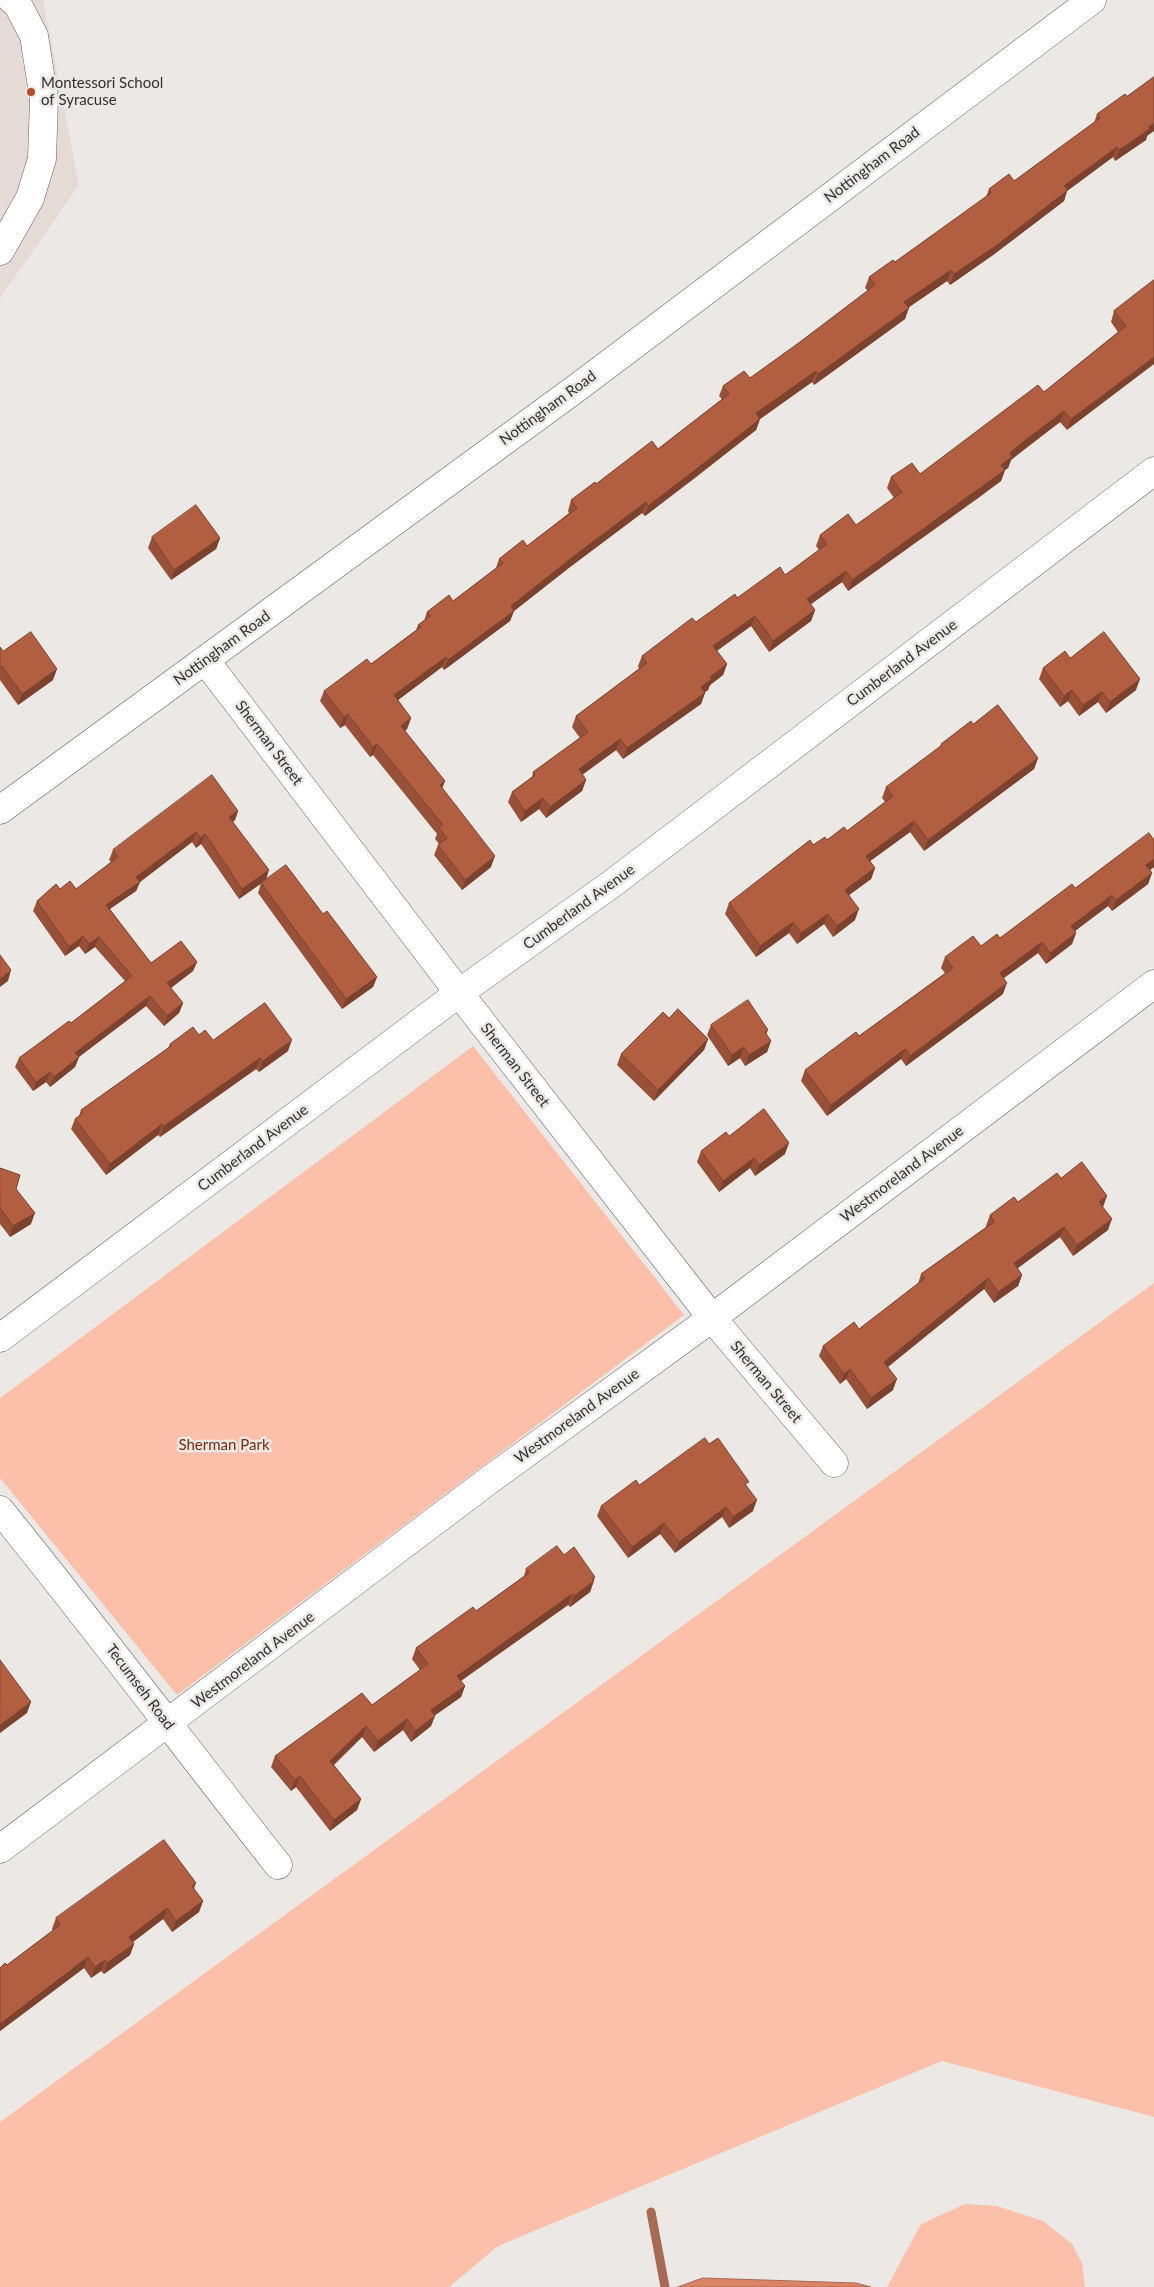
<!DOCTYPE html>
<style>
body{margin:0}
canvas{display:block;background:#ebe8e6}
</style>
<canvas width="1154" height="2287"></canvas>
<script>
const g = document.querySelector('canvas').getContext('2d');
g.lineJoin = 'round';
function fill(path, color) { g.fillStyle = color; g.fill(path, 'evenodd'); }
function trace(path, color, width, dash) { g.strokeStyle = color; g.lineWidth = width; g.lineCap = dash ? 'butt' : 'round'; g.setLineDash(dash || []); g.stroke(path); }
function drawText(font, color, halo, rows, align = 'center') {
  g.font = font + ' Lato,sans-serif'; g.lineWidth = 5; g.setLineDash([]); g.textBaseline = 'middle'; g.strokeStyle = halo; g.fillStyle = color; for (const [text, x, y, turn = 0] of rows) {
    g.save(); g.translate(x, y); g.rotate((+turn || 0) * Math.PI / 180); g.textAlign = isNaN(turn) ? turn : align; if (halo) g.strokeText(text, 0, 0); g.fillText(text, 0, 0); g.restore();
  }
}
fill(new Path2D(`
 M0,0h43l36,185 -79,113z`), '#e6dad7');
fill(new Path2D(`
 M473,1046l211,269 -507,380 -177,-217v-80z
 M1154,1283v834l-212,-56 -444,185 -49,41h-449v-165z
 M965,2204l32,2 46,15 29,23 10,19 3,24h-198l34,-63z`), '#fcbfaa');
const water = new Path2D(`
 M703,2278l153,5 15,4h-193z`);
fill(water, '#da8365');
trace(water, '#a76a55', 1);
trace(new Path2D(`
 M651,2212l14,75`), '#a76a55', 9);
const minor = new Path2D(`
 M0,251l30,-53 12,-39 2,-60 -10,-63 -17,-33 -5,-3
 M205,660l254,333 253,325 122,145
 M0,810l578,-423 514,-387
 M0,1338l459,-345 154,-110 541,-412
 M0,1510c95,117 185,237 278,355
 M0,1849l488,-368 224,-163 442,-334`);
trace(minor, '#646160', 29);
trace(minor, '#fff', 28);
fill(new Path2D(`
 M1097,114l50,22 -1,4 -31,21 -2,-4 -46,34 -3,10 -71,54 -43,30 -3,-4 -39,27 -3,11 -91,66 -2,-3 -52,37 -4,11 -61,48 -50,38 -3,-3 -72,54 -56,44 -4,10 -66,49 -2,-3 -44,33 13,18 -4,11 -2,2 40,50 -3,7 49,79 -29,23 -28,-35 4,-10 1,-1 -4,-5 2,-5 -64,-79 -3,2 -25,-32 -5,3 -20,-27 4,-10 47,-27 45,-34 2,-5 6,-4 3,-9 26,-11 43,-33 3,-9 28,-13 42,-33 -1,-2 3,-11 25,-16 62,-35 64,-50 -3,-3 4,-10 27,-8 50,-36 68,-51 -3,-3 4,-11 26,-15 91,-65 3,-8 25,-8 31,-22 49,-36z
 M1154,280l-87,150 -7,-8 -49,38 -3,8 -3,2 -4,11 -24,18 -129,92 -6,-9 -32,22 5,6 -4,11 -42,31 -18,-26 -34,25 10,13 -4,11 -13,10 -2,5 -3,2 -4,12 -78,55 -7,-9 -34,25 4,5 -4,11 -36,27 -7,-9 -18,13 -13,-20 4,-10 20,-15 1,-5 47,-34 -8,-11 4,-11 63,-47 -1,-3 4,-10 95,-58 48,-23 34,-25 -3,-4 4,-11 36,-10 38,-27 -7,-10 4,-11 29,-3 124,-82 74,-60 -7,-10 3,-11z
 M152,537l68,1 -4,11 -45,31 -23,-32z
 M0,647l3,4 50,29 -35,25 -18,-25z
 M1070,658l66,32 -30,23 -8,-11 -19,14 -11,-15 -8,6 -21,-28 4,-11z
 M973,724l65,34 -4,11 -110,82 -14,-19 -40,29 5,7 -4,11 -22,16 6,25 -22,17 -9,-13 -27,20 -8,-11 -33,24 -31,-43 4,-11 84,-58 34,-14 38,-29 -3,-4 4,-11 54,-40 1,-3z
 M238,811l-3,9 -2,2 33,58 -27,19 -38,-55 -5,4 -4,-6 -52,40 -4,9 -26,18 41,54 46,-1 -4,9 -22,17 12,15 -4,10 -15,13 -18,-20 -67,51 -4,10 -25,20 -4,-5 -13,9 -18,-24 4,-9 52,-35 54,-42 -30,-34 -10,7 -6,-8 -14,10 -32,-45 4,-10 23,-12h16l35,-27 -2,-2 4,-10z
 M1154,840v27l-4,3 2,3 -4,11 -36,27 -4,-5 -33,25 1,2 -4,11 -26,20 -8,-11 -35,25v16l-97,72 -5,-7 -74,57 -26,-35 4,-11 54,-34 86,-63 -4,-5 4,-11 36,-11 19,-8 75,-50z
 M261,883l62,31 54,63 -4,10 -31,22 -84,-116z
 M669,1018l39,21 -4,11 -50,51 -37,-36 4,-11z
 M711,1025l57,5 -2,5 5,6 -4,11 -22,14 -5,-8 -12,8 -21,-31z
 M199,1035l14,5 75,11 -29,21 -3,-3 -96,68 -2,-2 -52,40 -35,-46 4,-10 4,-3 2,-6 87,-62 2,-4z
 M729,1136l56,18 -30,22 -5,-8 -31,24 -22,-30 4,-11z
 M0,1168l16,21 15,35 -21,13 -10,-13z
 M1061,1178l42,29 5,23 -35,26 -13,-19 -43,31 5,7 -4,11 -24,17 -10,-14 -96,78 5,23 -26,19 -21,-30 -6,5 -21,-28 4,-10 36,-17 59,-45 3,-10 65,-47v-1l4,-11 28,-13z
 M709,1444l38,43 6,24 -24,17 -7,-11 -47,36 -15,-19 -32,24 -31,-42 4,-10 38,-21z
 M564,1555l30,26 -4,11 -20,15 -2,-2 -107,76 4,5 -4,11 -26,18 -4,11 -20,16 -8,-12 -29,22 -12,-15 -28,28 27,34 -4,11 -27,21 -34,-44 -5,4 -20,-24 4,-11 97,-51 48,-35 -8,-11 4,-11 60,-37 48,-35 2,-7z
 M196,1883l-2,6 9,12 -4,11 -27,20 -9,-13 -30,23 1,2 -4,11 -26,19 -3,-3 -10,7 -7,-10 -84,63v-63l7,-3 46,-34 -1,-2 4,-11z`), '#985138');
fill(new Path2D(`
 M1154,123v8l-7,5 -1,4 -31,21 4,-11z
 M1117,147l-4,10 -46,34 -3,10 -71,54 -43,30 4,-11 110,-88z
 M951,270l-4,11 -47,32 4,-11z
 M909,308l-4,11 -91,66 4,-11z
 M1154,357v7l-87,66 4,-11z
 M816,371l-4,11 -59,42 3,-11z
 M1064,411l-4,11 -41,31 -8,7 -3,8 -11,8 4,-11 9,-12 13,-11z
 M760,419l-4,11 -111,86 3,-10z
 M1005,470l-4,11 -153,110 4,-11z
 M646,502l-4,11 -72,54 -56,44 -4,10 -66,49 4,-10 63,-54 63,-50z
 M220,538l-4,11 -45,31 3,-10z
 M846,571l-4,11 -39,28 4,-11z
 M815,610l-4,11 -42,31 4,-11z
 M755,616l-4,10 -42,30 4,-10z
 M446,657l-4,10 -52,39 4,-11z
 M727,664l-4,11 -13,10 -2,5 -11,8 4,-11 9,-10z
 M57,669l-4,11 -35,25 4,-11z
 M1140,679l-4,11 -30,23 4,-11z
 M1072,690l-4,11 -8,6 4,-11z
 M1102,692l-4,10 -19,14 4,-11z
 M705,693l-4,11 -78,55 4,-11z
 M348,714l-3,11 -5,3 4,-11z
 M411,718l-4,11 -10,8 4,-11z
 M620,739l-4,11 -41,30 4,-11z
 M377,744l-4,11 -3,2 3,-10z
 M1038,758l-4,11 -110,82 4,-11z
 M586,780l-4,11 -36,27 4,-11z
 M445,781l-4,10 -1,-6z
 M543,798l-4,11 -18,13 4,-11z
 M238,811l-3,9 -10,7 4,-10z
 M914,821l-4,11 -48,35 4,-11z
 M196,832l-4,10 -52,40 -4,9 -34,23 4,-9 30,-28z
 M205,834l-4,10 -5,4 4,-10z
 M495,856l-4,11 -29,23 3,-10z
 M1154,859v8l-12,9 4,-11z
 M875,868l-4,11 -30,22 4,-11z
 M269,870l-3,10 -27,19 3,-10z
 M1152,873l-4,11 -36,27 4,-11z
 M1112,895l-4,11 -41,31 4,-11z
 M859,909l-4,11 -22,17 4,-11z
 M828,914l-4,10 -27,20 4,-11z
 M793,922l-4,11 -33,24 4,-11z
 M1076,933l-4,11 -26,20 4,-11z
 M83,936l-4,10 -14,10 4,-9z
 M99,937l-4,10 -10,7 4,-10z
 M1042,942l-4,11 -42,31 4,-11z
 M197,962l-4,9 -29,22 3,-10z
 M11,970l-3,11 -8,6v-8z
 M377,977l-4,10 -31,22 4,-10z
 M1007,983l-4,11 -97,72 4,-10z
 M150,996l-4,10 -74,56 3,-9z
 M183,1003l-4,10 -15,13 3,-10z
 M708,1039l-4,11 -50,51 4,-11z
 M292,1040l-4,11 -29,21 4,-11z
 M771,1041l-4,11 -22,14 4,-11z
 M744,1047l-4,11 -12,8 4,-11z
 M905,1049l-4,10 -74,57 4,-11z
 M79,1057l-4,10 -25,20 4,-10z
 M260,1058l-4,11 -96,68 4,-11z
 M50,1072l-4,10 -13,9 3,-9z
 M162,1124l-4,11 -52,40 4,-11z
 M789,1143l-4,11 -30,22 4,-11z
 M754,1158l-4,10 -31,24 4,-11z
 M1107,1196l-4,11 -4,-5z
 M35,1213l-4,11 -21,13 3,-11z
 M1112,1219l-4,11 -35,26 4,-11z
 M1064,1227l-4,10 -50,37 4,-11z
 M1022,1275l-4,11 -24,17 4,-11z
 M988,1278l-4,11 -104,84 4,-11z
 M850,1369l-4,10 -6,5 4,-10z
 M897,1379l-4,11 -26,19 4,-11z
 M757,1500l-4,11 -24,17 4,-11z
 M726,1507l-4,10 -47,36 4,-11z
 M664,1523l-4,11 -32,24 4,-11z
 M595,1577l-5,15 -20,15 4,-11z
 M572,1594l-4,11 -115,81 4,-10z
 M465,1686l-4,11 -34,24 4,-11z
 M31,1702l-4,11 -27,20v-8z
 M435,1716l-4,10 -20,16 4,-11z
 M407,1719l-4,11 -29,22 4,-11z
 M366,1726l-4,11 -36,35 4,-11z
 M300,1776l-4,11 -5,4 4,-11z
 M361,1799l-4,11 -27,21 4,-11z
 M203,1901l-4,11 -27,20 4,-11z
 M167,1908l-4,11 -38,29 4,-11z
 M134,1944l-4,11 -26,19 3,-11z
 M88,1957l-4,11 -84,63v-7z
 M105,1960l-4,11 -10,7 4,-11z`), '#7c422e');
const building = new Path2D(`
 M1154,77v46l-6,4 2,2 -31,21 -2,-3 -53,39 4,4 -71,55 -43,29 -3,-4 -47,32 5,6 -91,66 -2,-3 -60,42 4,6 -61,48 -51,39 -2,-4 -72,54 -63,50 3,5 -66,49 -2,-3 -52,38 17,23 -10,8 44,55 -5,4 55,71 -30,24 -27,-35 9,-7 -8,-10 4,-3 -66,-81 -4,3 -25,-33 -4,3 -20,-26 43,-32 4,5 50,-37 -3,-2 12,-9 -3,-4 22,-17 4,6 50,-38 -4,-4 24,-19 4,6 50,-38 -6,-8 24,-18 1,2 56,-43 6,8 71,-55 -6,-8 21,-15 6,7 50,-36 75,-57 -6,-8 24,-17 2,2 96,-69 -2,-4 20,-15 5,7 86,-63 -3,-4 28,-20 2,2z
 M1154,280v77l-83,62 -7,-8 -41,31 -13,11 2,4 -11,8 4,5 -153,110 -6,-9 -39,28 8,11 -42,31 -18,-25 -42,30 14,18 -17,13 2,2 -11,8 4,6 -78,55 -7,-9 -41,30 7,11 -36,27 -7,-9 -18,13 -13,-19 23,-17 -2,-3 55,-40 -12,-16 71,-53 -5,-7 50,-38 4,4 39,-28 2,4 43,-31 5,8 42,-31 -7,-9 28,-21 8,11 46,-33 -11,-15 21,-14 8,11 118,-89 6,7 82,-66 -12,-15z
 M196,505l24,33 -46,32 -22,-33z
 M31,632l26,37 -35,25 -20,-28 -2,2v-21l3,4z
 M1104,632l36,47 -30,23 -8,-10 -19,13 -11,-15 -8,6 -21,-28 22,-17 5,7z
 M998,705l40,53 -110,82 -14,-19 -48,35 9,12 -30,22 14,19 -22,17 -9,-12 -27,19 -8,-11 -33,24 -31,-43 81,-63 3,5 12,-8 2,3 17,-13 3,4 46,-35 -7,-9 56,-42 -1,-1 30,-23 2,3z
 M212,775l26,36 -9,6 40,53 -27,19 -37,-55 -5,4 -4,-6 -60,45 4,5 -34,23 45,58 30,-22 16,21 -30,21 16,20 -16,13 -17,-20 -75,57 4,4 -25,20 -4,-5 -14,10 -17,-24 50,-37 2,2 61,-47 -33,-39 -10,7 -6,-8 -14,11 -32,-46 19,-17 4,5 10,-8 6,8 42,-32 -5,-7z
 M1149,833l5,7v19l-8,6 6,8 -36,27 -4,-5 -41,31 5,7 -26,20 -8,-11 -42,31 7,10 -97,73 -5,-7 -74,56 -26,-35 51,-38 3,4 94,-68 -8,-11 28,-21 8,10 16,-12 3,4 72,-54 3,4z
 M286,865l37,49 4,-3 50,66 -31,22 -85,-116z
 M0,955l11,15 -11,9z
 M748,1000l20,30 -3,2 6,9 -22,14 -5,-8 -12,8 -21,-30z
 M265,1003l27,37 -29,21 -3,-3 -96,68 -2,-2 -52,40 -35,-45 8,-6 -2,-3 90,-64 -1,-2 23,-17 6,8 6,-5 8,10z
 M678,1009l30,30 -50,51 -37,-36 42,-42 6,6z
 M764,1109l25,34 -30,22 -5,-7 -31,23 -22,-30 25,-19 3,4z
 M1082,1162l25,34 -8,6 13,17 -35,26 -13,-18 -50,36 8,12 -24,17 -10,-14 -104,84 13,17 -26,19 -21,-29 -6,5 -21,-28 31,-24 5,7 66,-51 -4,-4 73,-52 -4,-7 24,-18 4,5 39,-29 4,5z
 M0,1168l20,7 -4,14 19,24 -22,13 -13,-18z
 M705,1438l4,6 9,-6 31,44 -4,2 12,16 -24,17 -7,-10 -47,35 -15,-19 -32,24 -31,-41 35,-26 3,5z
 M557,1546l7,9 10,-8 21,30 -3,2 2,2 -20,15 -2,-2 -115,82 8,10 -34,24 4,6 -20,15 -8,-12 -29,22 -12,-15 -36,35 31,38 -27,21 -34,-44 -5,4 -20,-24 87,-63 10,12 56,-41 -12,-16 57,-41 3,4 53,-38 -3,-4z
 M0,1660l31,42 -31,23z
 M164,1840l32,43 -4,3 11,15 -27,20 -9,-13 -38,29 5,7 -27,19 -2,-3 -10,7 -7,-10 -88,67v-56l5,-5 2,2 53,-40 -4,-7z`);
fill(building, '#b15e41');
trace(building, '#7c422e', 1);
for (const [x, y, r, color] of [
 [31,92,5,"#b54d28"]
]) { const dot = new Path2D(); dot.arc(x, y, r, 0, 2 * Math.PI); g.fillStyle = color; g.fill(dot); trace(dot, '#ebe8e6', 2); }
drawText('15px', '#312f2f', '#ebe8e6', [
 ["Montessori School",41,83],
 ["of Syracuse",41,100]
], 'left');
drawText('15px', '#312f2f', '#ebe8e6', [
 ["Nottingham Road",872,165,-37],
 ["Nottingham Road",548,408,-36],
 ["Nottingham Road",222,648,-36],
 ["Cumberland Avenue",902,663,-37],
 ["Sherman Street",269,743,53],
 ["Cumberland Avenue",579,907,-36],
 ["Sherman Street",515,1065,52],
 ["Cumberland Avenue",253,1148,-37],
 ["Westmoreland Avenue",902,1174,-37],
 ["Sherman Street",766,1382,50],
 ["Westmoreland Avenue",577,1416,-36],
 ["Westmoreland Avenue",253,1660,-37],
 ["Tecumseh Road",140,1687,53]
]);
drawText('15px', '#7a2b0c', '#ebe8e6', [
 ["Sherman Park",224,1445]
]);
</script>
